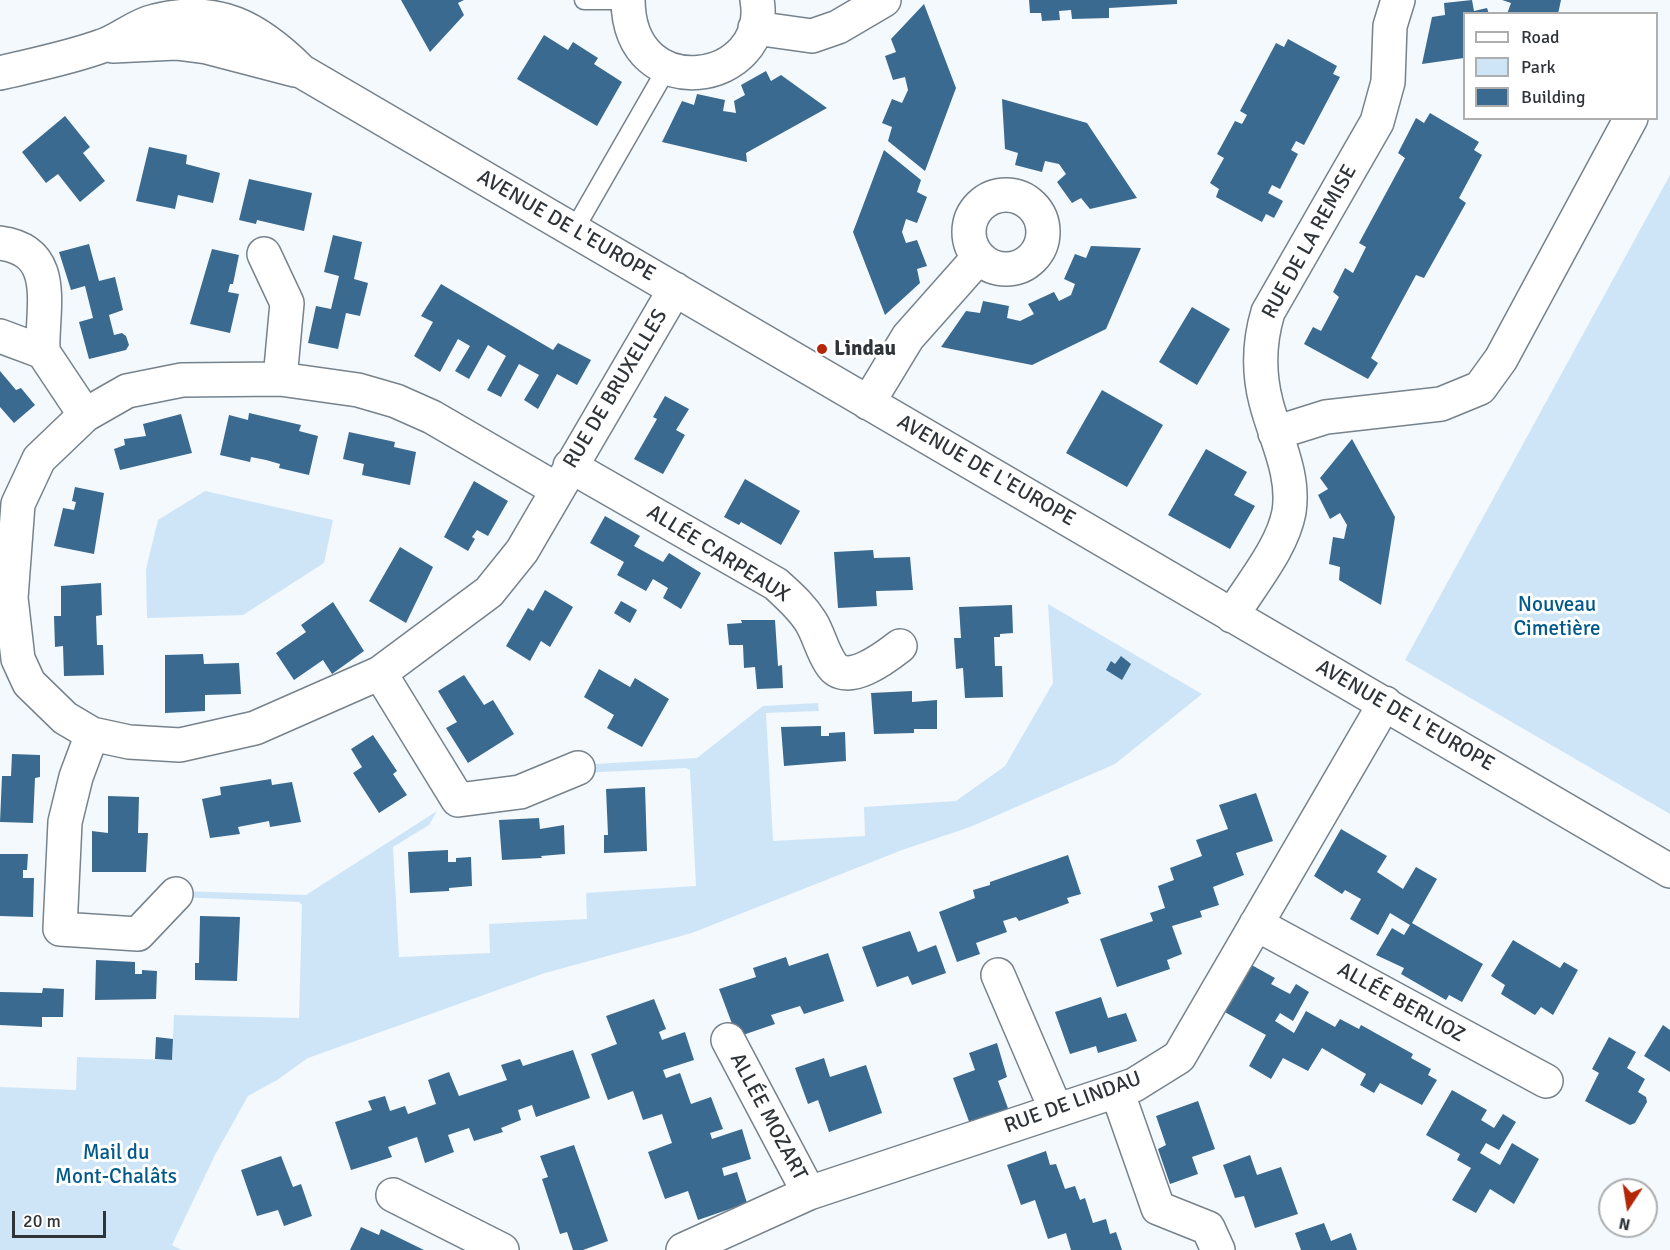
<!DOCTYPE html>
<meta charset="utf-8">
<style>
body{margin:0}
#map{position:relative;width:1670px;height:1250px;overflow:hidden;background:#f4f9fd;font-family:Signika,sans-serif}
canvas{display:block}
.legend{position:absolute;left:1463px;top:12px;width:195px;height:108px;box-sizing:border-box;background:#fff;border:2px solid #acaeaf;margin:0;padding:8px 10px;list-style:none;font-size:18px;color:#2f3438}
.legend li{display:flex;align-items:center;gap:12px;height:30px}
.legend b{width:30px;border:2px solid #acaeaf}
.north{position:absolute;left:1598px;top:1178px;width:60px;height:60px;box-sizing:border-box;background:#fff;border:2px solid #acaeaf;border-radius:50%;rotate:192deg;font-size:16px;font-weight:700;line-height:24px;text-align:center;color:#2f3438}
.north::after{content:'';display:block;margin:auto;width:21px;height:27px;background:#b32707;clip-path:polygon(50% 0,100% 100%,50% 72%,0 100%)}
.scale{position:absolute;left:12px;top:1211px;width:94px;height:27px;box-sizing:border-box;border:3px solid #2f3438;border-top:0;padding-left:8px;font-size:18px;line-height:21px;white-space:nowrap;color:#2f3438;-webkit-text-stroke:4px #fff;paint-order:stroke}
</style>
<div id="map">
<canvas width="1670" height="1250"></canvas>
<ul class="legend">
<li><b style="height:8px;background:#fff"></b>Road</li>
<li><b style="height:16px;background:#cee5f8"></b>Park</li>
<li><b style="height:16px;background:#3a6a8f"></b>Building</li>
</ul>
<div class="north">N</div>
<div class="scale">20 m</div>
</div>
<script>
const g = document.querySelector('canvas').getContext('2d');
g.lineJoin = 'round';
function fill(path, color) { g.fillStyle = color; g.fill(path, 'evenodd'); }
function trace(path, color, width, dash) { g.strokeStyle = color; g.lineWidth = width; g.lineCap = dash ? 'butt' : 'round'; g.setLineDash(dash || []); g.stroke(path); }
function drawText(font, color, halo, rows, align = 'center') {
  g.font = font + ' Signika,sans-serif'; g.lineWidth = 6; g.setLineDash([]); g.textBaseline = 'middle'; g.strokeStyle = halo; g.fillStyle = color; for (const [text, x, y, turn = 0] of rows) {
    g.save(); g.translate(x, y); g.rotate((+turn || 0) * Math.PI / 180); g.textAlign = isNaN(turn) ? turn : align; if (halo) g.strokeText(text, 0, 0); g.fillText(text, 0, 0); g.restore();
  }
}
fill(new Path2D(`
 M1670,175v639l-265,-154z
 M205,491l128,29 -9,43 -81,52 -96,3 -1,-49 12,-49z
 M1048,604l154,90 -87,70 -145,63 -68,23 -210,83 -147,40 -237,85 -31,22 -29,16 -33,59 -43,90 9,5h-181v-163l76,3 1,-33 95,3 2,-45 125,3 3,-113 -3,-3 -122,-5 1,-6 128,4 131,-84 -8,14 -36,22 6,110 91,-4 -1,-29 98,-5 -1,-26 110,-7 -6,-116 -4,-2 -106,5 -1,-8 118,-7 66,-52 55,-3 1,8 -53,2 7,128 92,-5 -1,-29 92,-6 49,-35 48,-83z`), '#cee5f8');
fill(new Path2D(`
 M401,0h63l-6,3 6,12 -34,37z
 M1029,0h148v4l-68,4v10l-37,1 -1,-9 -12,1 1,9 -18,1 -1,-8h-11z
 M1472,0l2,11 13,-3 2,6h-25v44l-42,6 10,-47 13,-2 -1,-12z
 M1502,0h59l-3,14h-51l4,-11z
 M924,4l32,84 -31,83 -37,-30 4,-14 -10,-4 10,-24 10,4 6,-13 -3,-13 -12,3 -8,-24 11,-4 -5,-13z
 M544,35l24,15 5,-8 25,16 -4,6 28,18 -25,44 -80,-47z
 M1288,39l49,27 -4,8 7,3 -36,68 -8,-4 -5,9 7,4 -18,35 -8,-4 -4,8 15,8 -9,17 -8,-4 -4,8 -46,-25 3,-8 -9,-6 14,-25 -7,-4 18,-33 7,3 5,-9 -7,-4 36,-68 8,4z
 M766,71l5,10 10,-6 46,33 -81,45 1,9 -85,-20 20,-41 12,4 3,-11 28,6 -2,11 13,2 -2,-12 11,-6 -4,-10z
 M1002,99l85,24 50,75 -47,11 -9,-11 -9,5 -15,-21 9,-8 -7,-10 -14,-3 -3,11 -27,-7 3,-12 -13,-4z
 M1430,113l49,29 -5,8 8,5 -23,43 7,5 -42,75 -8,-3 -45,83 7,5 -10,16 -64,-35 9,-17 8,4 18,-34 -6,-5 12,-24 8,5 13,-26 -7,-4 46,-85 -7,-5 18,-35 8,5z
 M65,116l25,31 -7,6 22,28 -25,21 -22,-28 -12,9 -24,-31z
 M149,147l38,8 -1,9 34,9 -7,30 -35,-8 -3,14 -39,-8z
 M884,150l37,30 -4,12 10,5 -10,26 -11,-4 -4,13 4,11 11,-3 10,26 -10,3 3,14 -35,32 -32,-83z
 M249,179l63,14 -8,38 -47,-11 -1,4 -17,-4z
 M333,235l29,7 -8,37 14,4 -8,33 -14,-3 -8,36 -30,-6 8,-37 15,3 8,-33 -15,-4z
 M89,244l10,37 16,-4 8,33 -14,5 5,20 8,-2 4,3 3,9 -3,5 -37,9 -10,-37 14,-4 -8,-32 -14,4 -12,-38z
 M1091,246l50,2 -35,81 -74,36 -91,-18 25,-36 14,2 3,-12 26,5 -2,12 13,3 14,-7 -6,-10 26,-12 5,9 12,-6 4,-11 -11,-5 11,-25 11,4z
 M212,249l27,6 -6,29h-3l-2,8 11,2 -9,39 -40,-9z
 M441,284l112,66 5,-7 33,17 -14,25 -20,-11 -19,35 -14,-9 15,-25 -20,-11 -18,33 -14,-7 19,-34 -18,-11 -19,34 -14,-8 15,-25 -12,-7 -18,33 -26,-16 19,-34 -12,-6z
 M1192,307l38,22 -33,56 -38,-23z
 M0,371l16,19 5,-2 14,17 -21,18 -14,-16z
 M1102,390l61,35 -36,62 -61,-34z
 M665,396l24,13 -13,21 9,5 -22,39 -29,-15 23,-40 -4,-2z
 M249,413l52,12 -2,6 19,5 -9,39 -30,-7 1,-4 -14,-4 -15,-3 -1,5 -30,-7 9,-40 19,5z
 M181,414l11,39 -72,17 -6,-21 11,-4 -1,-6 22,-3 -3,-12z
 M349,432l46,10 -1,5 22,5 -6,33 -48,-10 2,-11 -21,-5z
 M1352,439l43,78 -14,88 -42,-25 1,-13 -11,-3 4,-27 11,2 3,-14 -7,-12 -10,6 -12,-24 10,-6 -8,-11z
 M1206,449l41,23 -13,23 21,11 -25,43 -62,-34z
 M745,479l55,32 -19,34 -40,-23 -2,3 -15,-8z
 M474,481l34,20 -20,35 -11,-6 -5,7 3,2 -7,12 -24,-14z
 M75,487l29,6 -10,61 -40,-8 9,-38 11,2 2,-8 -4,-1z
 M605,516l35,20 -6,10 29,16 6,-9 32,20 -20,36 -18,-11 5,-10 -15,-9 -7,12 -29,-16 7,-13 -34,-19z
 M400,547l33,20 -27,56 -37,-22z
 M873,550l1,8 36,-1 3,33 -37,1 1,15 -39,2 -4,-56z
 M101,583l1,32 -6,1 1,29h6l1,30 -40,1 -1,-30 -8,1 -1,-31h7v-30z
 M545,590l28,17 -23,40 -9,-6 -11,20 -24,-15 22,-38 5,3z
 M621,601l16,9 -7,13 -16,-10z
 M333,602l31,49 -32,23 -9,-14 -29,20 -18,-27 30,-21 -5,-7z
 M1012,605l1,28 -13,1v3h-6l1,29h7l1,31 -38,1 -2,-30 -7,1 -2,-31h7l-2,-31z
 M741,620h34l3,46 4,-1 1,23 -26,1 -2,-22 -11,1 -1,-23h-14l-2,-21 15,-1z
 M203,654l1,10 35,-1 2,31 -36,1v16l-40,2v-58z
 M1121,656l10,8 -9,16 -16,-10 5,-9 4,3z
 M599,669l31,18 5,-9 34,21 -27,48 -35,-19 7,-13 -30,-18z
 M464,675l20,30 9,-5 21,34 -46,29 -22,-35 11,-6 -19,-31z
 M912,691v11l25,-2v29h-23v4l-40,1 -3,-41z
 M821,726v10h8v-3l16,-1 1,29 -62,5 -3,-39z
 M373,735l24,36 -4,3 14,21 -28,18 -26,-40 9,-6 -11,-18z
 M12,754l28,1v22l-5,1 -2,45 -33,-1 2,-46h9z
 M271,779l1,6 20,-3 9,40 -31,5 -1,-6 -31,6 2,7 -30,4 -8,-39 19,-4 -1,-8z
 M645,787l2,64 -43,2v-18h4l-2,-46z
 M1256,793l17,48 -37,12 8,22 -31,12 6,18 -19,6 2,6 -30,9 10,28 -15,6 3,9 -53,18 -17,-48 53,-18 -3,-8 15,-5 -7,-22 16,-6 -4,-12 32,-12 -6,-16 32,-11 -9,-24z
 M108,796l31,1 -1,36h10l-2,39h-54v-41l16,2z
 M539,818l1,11 24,-4 1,29 -24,2 1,2 -40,2 -3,-40z
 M1341,829l46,27 -10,16 26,17 13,-22 21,12 -25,44 71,41 -21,38 -13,-7 -3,5 -45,-26 3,-6 -28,-13 16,-27 12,7 6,-10 -20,-12 -12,22 -28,-16 11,-20 -16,-9 -3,4 -28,-18z
 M448,850v12h8v-4l15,-1 1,29 -23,2v3l-39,2 -2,-41z
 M0,854h28l-1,16h-4v8h11l-1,39 -33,-1z
 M1068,855l13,39 -14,4 2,5 -8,3 -42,15 -3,-4 -13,4 4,11 -31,11 4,11 -23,8 -18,-50 36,-14 -2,-8 17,-5v-3z
 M200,916l40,1 -3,64 -42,-1v-17h4z
 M910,931l8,21 18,-7 10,28 -34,12 -4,-9 -31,11 -15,-40z
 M1513,940l47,28 4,-6 14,8 -25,45 -12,-8 -6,8 -5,-3 -29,-18 4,-9 -14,-9z
 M828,953l16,48 -40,13 -4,-8 -29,9 4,9 -38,13 -18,-48 37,-12 -3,-9 33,-11 3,9z
 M96,960l39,2v12h7v-4l15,1 -1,28 -61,1z
 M1248,963l27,15 -4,6 19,10 6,-10 13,8 -16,29 -13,-8 -5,8 19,12 12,-22 29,16 5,-8 19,10 2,-4 52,29 -2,4 20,11 -3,6 9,5 -15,25 -42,-22 -6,10 -14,-8 6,-11 -44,-26 -14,23 -25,-13 -12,21 -22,-13 17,-31 -43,-24z
 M43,988l21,1 -1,28h-21v10l-42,-2v-33l42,1z
 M1101,997l7,21 18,-5 11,28 -39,12 -2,-7 -26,8 -15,-42z
 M654,999l12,30 -7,3 3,8 23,-8 9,28 -31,10 3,8 14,-5 11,31 20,-7 12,32 -13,4 2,6 30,-10 9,30 -29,9 2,8 13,-4 10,31 -49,17 -10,-29 -23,8 -17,-47 24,-9 -10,-29 -19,6 -10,-29 -25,9 -17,-46 26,-10 -11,-28z
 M1663,1025l7,5v42l-26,-16z
 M156,1037l17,2 -1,21 -17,-1z
 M1609,1037l27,15 -9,16 18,11 -7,13 8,5 1,5 -12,21 -5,2 -45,-24 14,-28 -7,-4z
 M997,1043l10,34 -9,4 11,30 -39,13 -17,-46 22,-8 -6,-17z
 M573,1050l17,48 -54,19 -4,-12 -14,5 3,10 -20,8 2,4 -29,9 -5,-13 -21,7 6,17 -29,11 -8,-26 -29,10 4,10 -41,13 -16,-48 37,-12 -4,-9 17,-5 5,15 15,-5 3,8 28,-10 -8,-24 21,-8 10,24 48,-16 -6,-15 19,-6 3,7z
 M824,1058l6,19 36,-12 16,48 -53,19 -11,-32 -10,4 -13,-36z
 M1452,1090l35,20 -6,10 13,8 9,-14 13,8 -17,28 -13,-7 -6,10 20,12 12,-22 27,16 -25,45 -24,-15 -14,24 -24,-13 19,-32 -14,-8 3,-6 -34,-19z
 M1198,1101l17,48 -23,8 6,17 -28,10 -12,-35 8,-4 -10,-29z
 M574,1145l34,96 -25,9h-10l-6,-18 -7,2 -18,-55 6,-2 -8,-21z
 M1046,1151l4,14 6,-1 9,25 10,-3 5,14 5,-2 8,25 13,-4 4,15 6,-2 6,18h-51l-5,-17 -18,6 -13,-39 -14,5 -14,-40z
 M1250,1155l7,20 24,-8 17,47 -43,14 -11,-32 -9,2 -12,-33z
 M281,1156l12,31 8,-3 11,32 -28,10 -6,-16 -21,6 -16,-46z
 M1324,1223l7,18 20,-8 6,17h-56l-6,-17z
 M361,1227l18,8 2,-6 43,21h-74z`), '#3a6a8f');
const service = new Path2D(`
 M584,0h31
 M574,230l93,-162`);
const minor = new Path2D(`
 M628,0c1,109 144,84 129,0
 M755,28l57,8 26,-9 46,-27
 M113,46l63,-3 31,4 88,23
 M0,73c33,-8 69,-15 102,-27 18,-6 34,-21 53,-25 63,-16 103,7 146,50l1369,800
 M969 232a37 37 0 1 1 74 0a37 37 0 1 1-74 0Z
 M0,243c61,8 41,66 43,109l-43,-16
 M264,254l23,49 -7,76
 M43,352l42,63
 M868,403l40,-66 71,-80
 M1275,433l51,-16 115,-13 39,-16 21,-29 130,-241
 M570,466l206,118c13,12 26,23 35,38 8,13 11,29 20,42 15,24 55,-7 69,-18
 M556,489l-124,-72 -36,-16 -38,-11 -78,-11 -98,1 -55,11 -42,24 -46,44 -21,45 -7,94 7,61 11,24 36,35 27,16 37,8 51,3 75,-17 125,-55 109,-81 33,-41 153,-262
 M1232,616c19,-32 50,-67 57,-104 6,-39 -14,-74 -23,-110 -8,-31 -7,-60 2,-90l109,-190 11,-40 2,-56 8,-26
 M380,673l78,127 62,-8 58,-24
 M92,734l-16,43 -11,45 -5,107 78,5 38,-40
 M1256,924l290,157
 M998,975l58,135
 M728,1040l81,153
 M1117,1091l41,117 50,20 10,22
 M393,1195l109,55
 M683,1250l126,-57 325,-108 45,-28 206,-354`);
trace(service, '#76828c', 21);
trace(minor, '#76828c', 36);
trace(service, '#fff', 18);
trace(minor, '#fff', 33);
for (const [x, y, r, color] of [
 [822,349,6,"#b32707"]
]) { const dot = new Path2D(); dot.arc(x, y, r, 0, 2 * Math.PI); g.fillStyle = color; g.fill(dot); trace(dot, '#fff', 2); }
drawText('21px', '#2f3438', '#fff', [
 ["AVENUE DE L'EUROPE",566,226,30],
 ["RUE DE LA REMISE",1310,242,-61],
 ["RUE DE BRUXELLES",616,389,-59],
 ["AVENUE DE L'EUROPE",986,471,30],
 ["ALLÉE CARPEAUX",718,554,32],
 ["AVENUE DE L'EUROPE",1405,716,30],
 ["ALLÉE BERLIOZ",1401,1003,29],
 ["RUE DE LINDAU",1073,1103,-20],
 ["ALLÉE MOZART",768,1117,62]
]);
drawText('bold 21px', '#2f3438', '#fff', [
 ["Lindau",834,349]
], 'left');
drawText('21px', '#00598b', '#fff', [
 ["Nouveau",1557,605],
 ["Cimetière",1557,629],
 ["Mail du",116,1153],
 ["Mont-Chalâts",116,1177]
]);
</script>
